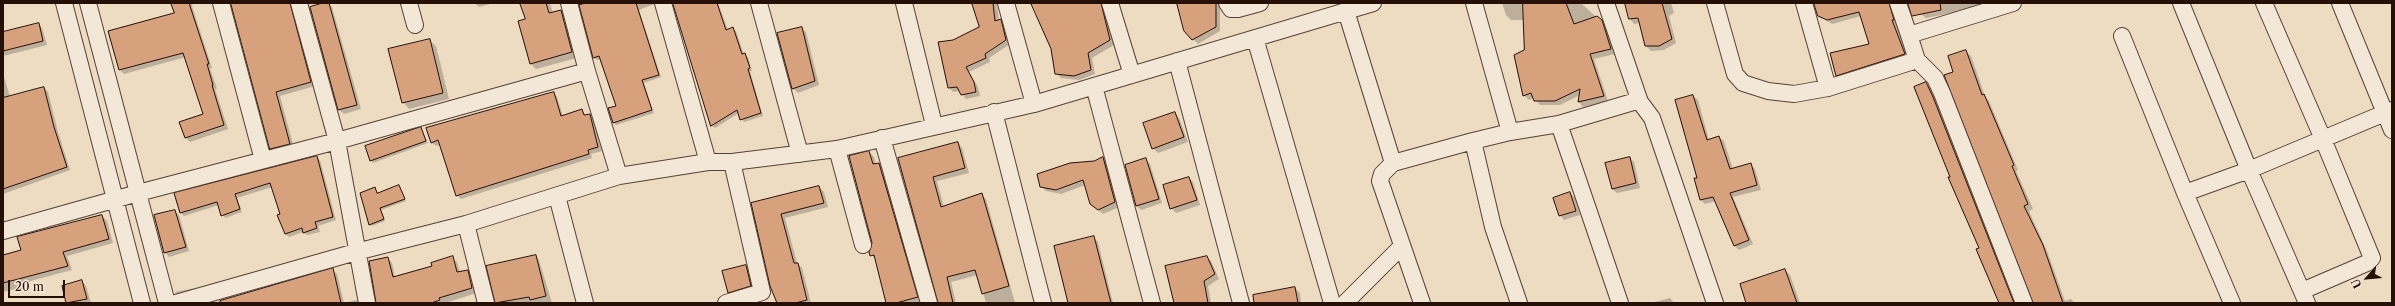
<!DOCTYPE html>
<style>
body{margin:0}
#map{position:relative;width:2395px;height:306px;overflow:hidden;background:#eddbc2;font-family:"Libre Caslon Text",serif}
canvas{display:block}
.frame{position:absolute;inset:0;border:4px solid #250f07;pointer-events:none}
.north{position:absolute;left:2347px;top:258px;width:40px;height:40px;-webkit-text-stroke:3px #f3e8d7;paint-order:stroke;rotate:243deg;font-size:11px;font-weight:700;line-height:16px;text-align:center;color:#250f07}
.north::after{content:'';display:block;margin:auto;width:14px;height:18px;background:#250f07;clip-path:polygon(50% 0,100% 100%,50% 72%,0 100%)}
.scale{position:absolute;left:8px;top:280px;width:57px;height:18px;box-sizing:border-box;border:2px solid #250f07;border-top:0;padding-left:5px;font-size:12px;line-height:14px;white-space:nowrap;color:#250f07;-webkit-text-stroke:3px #f3e8d7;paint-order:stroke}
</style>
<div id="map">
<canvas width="2395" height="306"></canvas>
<div class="frame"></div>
<div class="north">U</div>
<div class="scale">20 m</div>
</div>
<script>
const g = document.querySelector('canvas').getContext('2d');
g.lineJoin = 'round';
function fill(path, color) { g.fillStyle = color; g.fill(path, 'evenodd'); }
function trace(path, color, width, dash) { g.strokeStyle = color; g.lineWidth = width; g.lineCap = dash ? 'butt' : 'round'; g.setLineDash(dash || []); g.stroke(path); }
fill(new Path2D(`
 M171,3h22l-1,3 20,62h-2l7,21h-2l13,40 -38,13 -4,-4 -5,-16 23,-8 -18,-57 -62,17 -4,-4 -11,-39 65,-17z
 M232,3h57l3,11 4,4 19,68 -35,10 14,52 -19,5 -4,-5z
 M327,3l5,4 29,102 -17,5 -5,-4 -28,-102z
 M475,3h19l-15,4z
 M521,3h29l3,10 8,-2 5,6 11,41 -41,11 -6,-6 -4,-43z
 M579,3h78l-18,7 22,67 -17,6 10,30 -38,12 -2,-3 3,-16 -16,-47 -4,1 -3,-2z
 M674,3h44l10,27 5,-1 3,2 8,24 4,2 4,14h-2l13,45 -19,6 -5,-9 -24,15 -3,-2z
 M973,3h24l2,18 6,4 5,19 -21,14 1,4 -21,10 9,15 2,9 -14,3 -6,-8 -7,1 -4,-5 4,-46 27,-14z
 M1032,3h73v8l9,34 -22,13 3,16 -16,6 -18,-2 -5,-5 -4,-24z
 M1176,3h44v28l-22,13 -13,-13z
 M1502,3h86l-6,1 24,22 9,28 -21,5 14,42 -25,6 -4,-5 1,-7 -20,10h-20l-6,-7 -5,2 -5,-5 1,-75h-14l-5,-5z
 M1626,3h45l3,10 -5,3 7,27 -12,7 -13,1 -5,-5 -6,-23 -6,1 -4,-5z
 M1815,3h79l15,55 -68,22 -4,-5 33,-31 -9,-28 -29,8 -13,-8z
 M1919,3h82l-75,15 -5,-4z
 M39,24l3,4 5,17 -44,11v-23z
 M801,28l5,4 13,53 -21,8 -5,-5z
 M429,40l7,6 13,53 -40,10 -6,-7z
 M1966,51l5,5 14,40 4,5 29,69 -2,1 17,38 -4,2 18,40 18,50 6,-2 4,4h-42l-78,-230z
 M3,73l7,24 34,-9 4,4 10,40 12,38 -67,24z
 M1926,84l5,5 85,214h-17l-19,-55 -29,-71z
 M553,93l4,4 6,19 19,-6 4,6 4,-1 4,4 8,32 -11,3 1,4 -131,41 -4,-4 -17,-50 -4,1 -4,-3 -5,-14z
 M1693,96l5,4 11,40 10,-3 5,4 9,28 18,-4 4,4 6,21 -28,7 20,47 -14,6 -4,-4 -19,-45 -11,3 -4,-4z
 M1174,113l5,5 9,24 -30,11 -5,-5z
 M421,128l7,15 -55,20 -2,-3z
 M958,143l4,5 7,25 -32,8 7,26 37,-13 5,5 29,104h-29l-8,-28 -27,7 5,21h-17l-40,-144z
 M869,152l5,5 2,8 3,-1 4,4 39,135h-35l-11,-42 -6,-9 3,-9z
 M316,157l4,3 16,60 -18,6 2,6 -13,3 -4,-3 -14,5 -4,-3 -13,-47 -35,11 5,14 -17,6 -6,-13 -35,11 -3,-3z
 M1103,158l4,5 12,44 -16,7 -12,-10 -6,-19 -24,9 -15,-3 -5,-5z
 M1629,158l5,4 6,26 -23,5 -5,-4z
 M1145,159l5,5 12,39 -21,7 -4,-4 -11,-41z
 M1189,178l4,4 7,23 -24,8 -5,-5z
 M399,186l7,15 -25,9 4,11 -13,5 -2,-2 4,-36 4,5z
 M819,187l5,5 4,15 -43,11 12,45 5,5 9,35h-34l-25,-99z
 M1570,193l5,5 5,17 -16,5 -4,-5z
 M174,211l5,4 10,36 -20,6 -4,-5z
 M102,216l5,5 6,22 -46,13 5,14 -53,14 1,4 -17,4v-36l19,-5z
 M1094,238l4,4 15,61h-44z
 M536,256l3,4 13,43h-56z
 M1206,257l5,4 8,18 -11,7 3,17h-36z
 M388,258l4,5 3,14 39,-11 18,-8 5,4 3,11 7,-2 5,4 4,18 -30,10h-69z
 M746,266l4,4 5,20 -22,7 -5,-5z
 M332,270l5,4 7,29h-129z
 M1785,270l5,5 10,28h-53z
 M82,281l4,5 5,17h-24l-4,-17z
 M200,287l-23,8 -2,-3z
 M1295,288l5,5 1,10h-17z
 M1670,298l4,5h-23z
 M356,300l3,3h-15z`), '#0003');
const building = new Path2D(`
 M171,3h18l20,61h-2l6,21h-1l12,40 -39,13 -6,-16 24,-8 -20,-61 -64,17 -11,-39 66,-18z
 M231,3h59l21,79 -35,10 14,52 -20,5z
 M323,3h6l28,102 -19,5 -28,-103z
 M520,3h26l3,10 12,-3 11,42 -42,12 -12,-43 7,-2z
 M587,3h49l23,72 -17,5 10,30 -39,13 -5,-15 8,-2 -17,-50 -6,2 -14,-53z
 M673,3h44l9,27 7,-3 9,27 3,-1 5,15 -2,1 13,44 -21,7 -3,-10 -26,16z
 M972,3h21l2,18 6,-2 5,21 -21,14 1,4 -20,9 8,15 2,10 -15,3 -4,-8 -9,1 -10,-46 15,-2 26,-13z
 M1031,3h70l9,37 -22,13 3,17 -17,6 -19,-2 -4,-25z
 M1177,3h39v24l-24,13 -8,-9z
 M1523,3h43l8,21 23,-8 5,4 9,29 -21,5 14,42 -26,6 2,-13 -25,12h-21l-3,-8 -8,3 -9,-41 10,-5z
 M1625,3h37l10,36 -13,7h-14l-7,-28 -9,1z
 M1814,3h75l5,17h-2l13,34 -69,22 -6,-23 39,-9 -10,-32 -32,8 -9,-4z
 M1908,3h32l1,7 -29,6z
 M39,23l4,18 -40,10v-19z
 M802,27l13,54 -23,8 -15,-56z
 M430,39l13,54 -41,10 -14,-54z
 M1966,50l16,45 2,-1 30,71 -2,1 16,38 -4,2 19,39 20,58h-30l-89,-228 9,-3 -5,-16z
 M1926,82l7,15 81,206h-15l-23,-54 3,-1 -31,-71h2l-36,-90z
 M44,87l10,40 13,40 -64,22v-91z
 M554,92l7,24 21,-7 2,6 6,-1 8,33 -10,3 1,4 -133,42 -18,-56 -7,3 -5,-15z
 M1693,95l14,45 12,-4 11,33 21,-6 6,22 -27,8 19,47 -15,6 -21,-49 -13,3 -6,-22h3l-22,-78z
 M1175,112l9,25 -32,12 -9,-26z
 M421,127l5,14 -56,20 -5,-15z
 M958,142l7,26 -32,9 8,30 41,-14 27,93 -27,8 -7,-24 -28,7 6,26h-15l-40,-145z
 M869,151l4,13 6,-1 39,134 -22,6h-10l-12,-48 -4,1 -1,-4 3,-9 -23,-87z
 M317,156l16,61 -18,5 2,6 -14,5 -1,-5 -17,6 -8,-19 3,-1 -10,-31 -35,11 5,15 -19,7 -4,-14 -37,11 -6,-20z
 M1103,157l12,45 -17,8 -8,-6 -7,-24 -27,10 -16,-3 -3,-13 33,-11 24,-2z
 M1630,157l6,26 -24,6 -7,-26z
 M1146,158l13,41 -23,7 -11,-41z
 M1189,177l8,23 -27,9 -7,-24z
 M399,185l6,14 -25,9 4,11 -15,6 -9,-32 15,-6 2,6z
 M819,186l5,17 -43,11 13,49h4l9,37 -12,3h-18l-7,-17 -19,-83z
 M1570,192l6,19 -17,5 -6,-18z
 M175,210l11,37 -22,6 -10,-38z
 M102,215l7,24 -46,13 5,14 -65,17v-28l18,-5 -4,-13z
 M1094,236l17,67h-43l-14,-57z
 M536,255l10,41 -16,4 -1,-3 -34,6 -9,-37z
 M453,256l4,16 11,-2 4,18 -33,10 1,2 -9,3h-55l-7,-42 19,-4 5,20 39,-11 -1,-3z
 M1207,256l8,18 -11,7 4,22h-34l-9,-37z
 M746,265l5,21 -23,7 -6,-22z
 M333,268l8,35h-121v-2z
 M1785,269l12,34h-51l-6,-19z
 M82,280l5,19 -21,4 -4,-17z
 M1295,287l3,16h-44l-1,-8z`);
fill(building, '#d7a17e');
trace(building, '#250f07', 1);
const street = new Path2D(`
 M64,3l78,300
 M88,3l50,190 199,-52 250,-70 32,105
 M221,3l42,157
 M299,3l38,138 30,162
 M409,3l6,22
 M569,3l18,68
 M663,3l45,159
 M759,3l41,151
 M904,3l30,122
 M1006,3l28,101
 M1110,3l22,72
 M1227,3l4,6h7l22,-6
 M1474,3l36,129 49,-8 74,-22h7l12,16 63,185
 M1606,3l34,99
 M1715,3l20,71 8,9 25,8 26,3 34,-6 89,-28
 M1804,3l24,85
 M1898,3l11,32 104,-32
 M2181,3l68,167 58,133
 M2264,3l59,136 49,119 -5,5 -65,28
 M2340,3l52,127
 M1346,11l47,152 -11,11 -2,7 42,122
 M1909,35l8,25 18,18 7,15 82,210
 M2122,36l63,157
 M1255,38l77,265
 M1177,61l64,242
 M1094,86l58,217
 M994,112l49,191
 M1559,124l61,179
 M1510,132l-37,9 20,86 26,76
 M882,138l47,165
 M837,149l26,96
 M1393,163l80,-22
 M557,196l28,107
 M466,224l20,79
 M3,231l135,-38 29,110
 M176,303l180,-51 110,-28 153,-48 89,-14h24l105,-13 197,-45 339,-101
 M726,303l36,-11 -30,-130
 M1345,303l57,-57
 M2232,303l-47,-110 64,-23 143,-60`);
trace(street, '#574236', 18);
trace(street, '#f3e8d7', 16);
</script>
